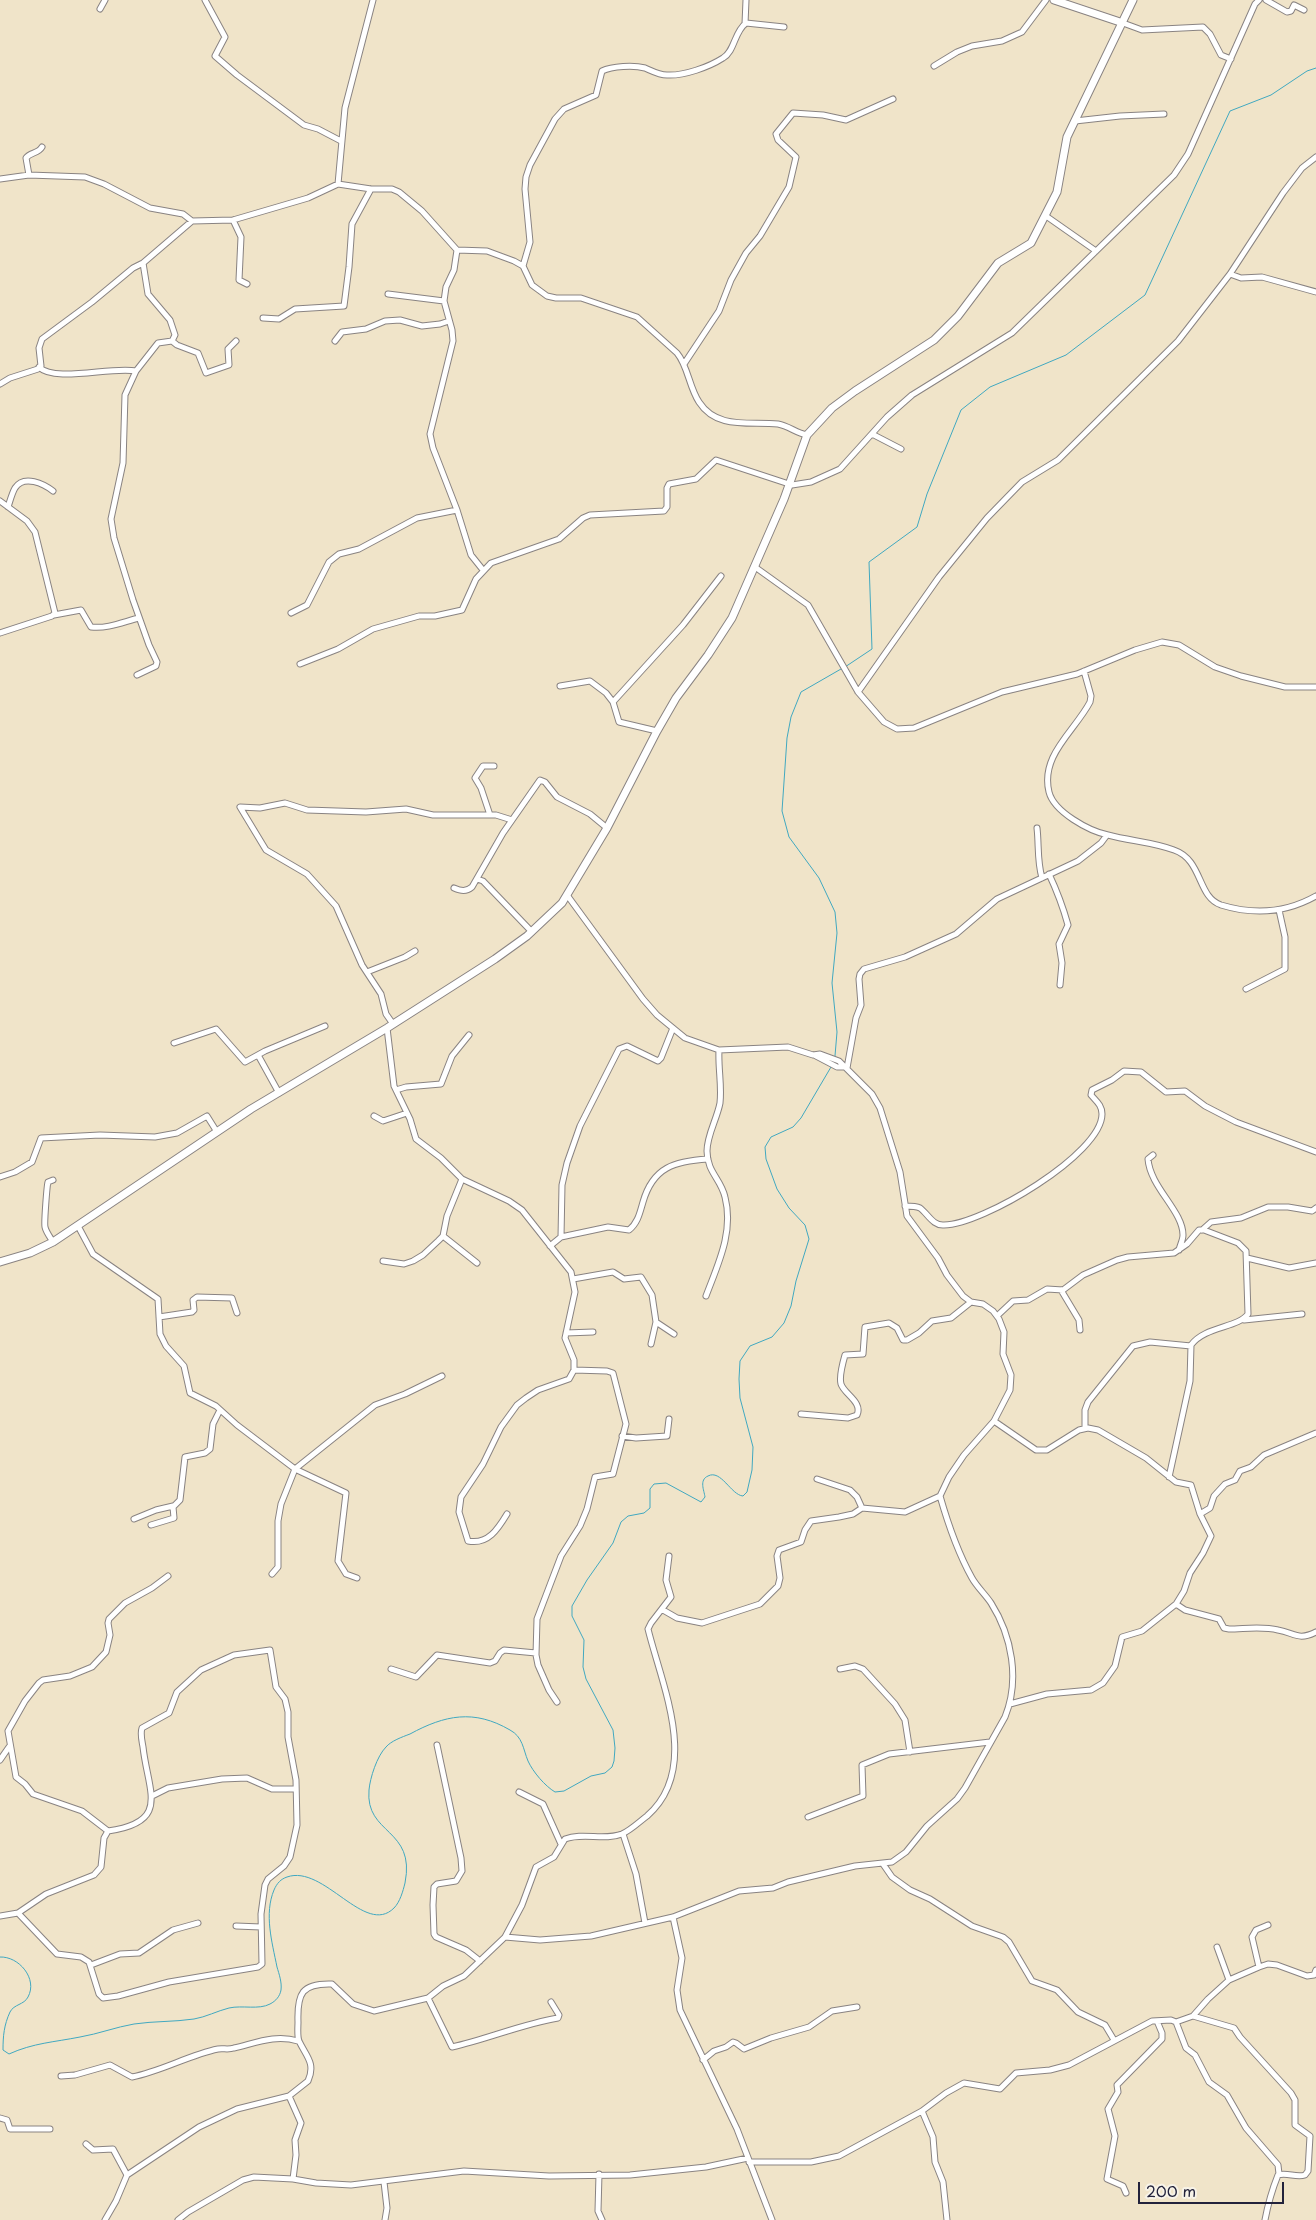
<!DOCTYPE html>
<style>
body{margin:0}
#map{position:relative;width:1316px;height:2220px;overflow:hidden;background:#f0e4c9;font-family:"Playpen Sans",sans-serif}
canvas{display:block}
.scale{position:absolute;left:1138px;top:2182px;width:146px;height:22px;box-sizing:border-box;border:2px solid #22223b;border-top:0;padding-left:6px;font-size:15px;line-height:18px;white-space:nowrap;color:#22223b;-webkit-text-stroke:4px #f7f3e8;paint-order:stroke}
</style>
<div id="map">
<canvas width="1316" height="2220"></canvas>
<div class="scale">200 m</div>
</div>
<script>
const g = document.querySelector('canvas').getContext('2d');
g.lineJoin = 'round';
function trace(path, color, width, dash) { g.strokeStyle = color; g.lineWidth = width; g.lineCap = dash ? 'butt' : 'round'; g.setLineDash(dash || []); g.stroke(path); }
trace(new Path2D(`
 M845,667l27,-18 -3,-87 48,-35 10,-33 34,-84 29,-23 76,-32 79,-60 85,-184 41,-16 36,-24 9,-3
 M835,1056l2,-24 -5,-49 5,-50 -2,-21 -16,-34 -30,-41 -7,-26 5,-73 4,-21 10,-25 40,-23
 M0,1957c19,-1 38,22 28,40 -4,8 -14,7 -18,15 -6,13 -7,24 -7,38l6,4c24,-11 46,-12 71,-17 18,-3 36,-10 54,-13 20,-3 40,-2 60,-5 12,-2 23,-8 35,-11 13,-3 30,2 41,-4 6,-3 10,-8 11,-14 1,-8 -2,-16 -4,-23 -5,-25 -13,-53 -3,-77 3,-7 7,-11 13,-13 37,-13 78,60 107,31 6,-6 9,-17 11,-25 11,-55 -40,-48 -36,-93 1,-12 8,-34 17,-43 5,-6 16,-10 24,-13 35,-19 64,-25 100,-4 13,7 13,19 18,31 5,11 17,25 27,31l9,-1 27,-15 14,-3 7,-6 2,-6 1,-13 -2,-18 -27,-51 -3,-12 1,-27 -12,-24v-10l15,-26 26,-37 8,-21 7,-6 16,-3 6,-5v-19l4,-5 12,-1 35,19 4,-5c-1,-7 -6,-17 3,-21 13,-7 23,19 35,20l4,-4 5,-22 1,-23 -13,-49 -1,-19 1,-18 10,-15 22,-9 12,-14 7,-17 5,-25 13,-42 -4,-14 -16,-17 -12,-19 -11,-30 -1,-12 6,-10 22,-10 8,-9 30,-51`), '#40a8c0', 1);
const minor = new Path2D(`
 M205,0l20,37 -10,19 22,19 67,50 14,4 23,12
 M1266,0l21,12 4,-1 3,-6 10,5
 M100,9l5,-9
 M1123,23l19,7 61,-3 7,7 11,21 10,4
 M745,24l1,-24
 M934,66l23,-14 15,-6 30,-5 20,-9 24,-32
 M1075,121l45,-5 44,-2
 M29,175l-3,-17c4,-6 12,-4 16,-11
 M0,179l29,-4 56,2 19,7 46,24 33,6 9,7 41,-1 75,-22 30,-14 33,5h21l7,3 23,19 35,39 30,1 27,10 9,5 9,19 15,11 9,2h25l56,19 40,36c11,13 12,34 22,49 18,28 51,19 79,22 11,2 18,9 29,11
 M338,184l7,-76 28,-108
 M1046,216l50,35
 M233,220l8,17 -2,43 8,4
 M457,250l-3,20 -8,17 -2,14 8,29 1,11 -23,93 3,14 24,62
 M523,266l7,-24 -5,-53 1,-12 4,-12 25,-46 9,-10 32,-14 6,-24c10,-5 32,-6 43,-3 7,3 14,7 22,7 17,1 42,-8 56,-17 12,-7 11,-26 23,-35l38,4
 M1230,274l11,4 21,-1 54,15
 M388,294l56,7
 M263,318l16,1 16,-10 49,-3 5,-39 3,-43 19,-35
 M172,341l5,4 21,8 8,20 23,-8 -1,-16 8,-8
 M335,341l7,-9 24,-3 19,-8 15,-1 22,6 18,-2 9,-3
 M684,364l35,-53 12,-31 15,-27 14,-17 29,-49 7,-30 -18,-17 -2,-6 17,-21 30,2 23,5 47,-21
 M39,367c16,16 73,-1 97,4
 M0,384l10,-6 28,-9 3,-3 -2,-18 3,-9 50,-37 41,-34 10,-5
 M872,434l29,15
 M0,501l27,20 8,11 20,81 -3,3 -52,17
 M8,507c2,-6 4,-14 7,-19 9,-14 29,-4 38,3
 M755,567l53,38 50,87 26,30 13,7 17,-1 88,-36 75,-18 58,-24 27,-8 17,3 36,22 26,9 44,11h31
 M291,613l16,-8 22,-43 10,-8 20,-5 58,-31 40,-8 14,45 12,15
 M54,615l27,-5 10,17c16,2 32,-5 48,-9
 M300,664l38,-15 35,-20 46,-13h16l27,-6 14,-31 15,-16 68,-24 24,-21 7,-3 74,-4 3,-4v-19l2,-4 27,-5 20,-19 76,25 19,-3 29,-13 47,-52 25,-22 100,-62 162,-158 14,-21 67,-150 4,-4
 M1084,671l7,25 -1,6c-15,29 -50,53 -41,90 5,20 40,39 59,43 22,6 45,7 66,15 29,10 23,47 47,55 33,10 65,8 95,-9
 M137,675l19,-9 1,-4 -8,-17 -16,-45 -19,-62 -3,-19 12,-56 2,-68 11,-24 22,-28 14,-2 3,-6 -5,-15 -22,-26 -5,-31 49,-42
 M560,686l30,-5 16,12 7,9
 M858,692l81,-115 48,-59 35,-36 36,-22 120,-119 52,-67 53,-81 19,-25 14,-11
 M657,731l-38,-9 -6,-20 70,-77 38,-49
 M490,815l-9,-27 -6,-10 8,-12h11
 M1037,828c2,17 0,33 5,50
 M1049,874c8,17 14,33 19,51l-9,19 3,19 -2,22
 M477,879l6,2 49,51
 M454,888c7,3 12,4 18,-1l31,-54 37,-53 5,2 12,15 33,17 17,14
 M367,972l38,-15 10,-6
 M1246,989l39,-20v-32l-6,-27
 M393,1024l-7,-10 -5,-20 -19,-29 -26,-59 -29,-32 -41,-24 -26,-43 20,1 25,-5 22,7 59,2 40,-3 27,6h63l16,5
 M387,1028l7,58 16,33 6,20 25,19 21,21 47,22 13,9 49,62 4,20 -10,46 9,22v10l-5,9 -31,11 -12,8 -9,7 -16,22 -18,37 -22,33 -2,15 9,29c20,4 30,-12 39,-27
 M174,1043l42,-14 29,33 20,-11 60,-25
 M258,1055l21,38
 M814,1055l23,12h6
 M847,1068l9,-50 5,-13 -2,-26 1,-5 4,-5 41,-12 51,-23 41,-35 81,-38 23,-18 6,-8
 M396,1090l10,-3 35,-3 11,-28 17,-21
 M374,1116l9,5 24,-8
 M1153,1155l-5,4c2,28 35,52 35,76 0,5 -3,10 -4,15
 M0,1177l15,-5 17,-10 9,-24 59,-3 55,2 22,-4 30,-17 10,16
 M905,1206c5,0 11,0 15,2 8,6 13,18 24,17 38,0 158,-71 158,-111 0,-9 -6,-13 -11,-19l1,-5 20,-10 12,-9 17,1 25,20 19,-1 20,15 31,16 80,30
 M78,1226l15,28 65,45 2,35 6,12 18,20 6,27 26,13 21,19 58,44 51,24 -8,68 8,13 11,4
 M1202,1230l9,-8 30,-4 27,-11h20l24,4 4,-3
 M443,1236l34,27
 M561,1237l47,-10 21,3c9,-7 11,-18 14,-28 10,-35 32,-41 65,-43
 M53,1242c-3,-5 -7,-10 -8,-15 -1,-4 2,-42 3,-45l5,-2
 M550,1246l11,-9 1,-52 5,-22 13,-37 39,-77 8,-3 31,15 3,-3 12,-30
 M1247,1258l42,10 27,-5
 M383,1261l21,3 9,-3 10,-6 15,-14 5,-5 4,-20 15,-37
 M573,1279l40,-7 11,7 17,-2 11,18 4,27 18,12
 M1061,1290l18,30 1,10
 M706,1296c12,-32 28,-64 19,-99 -4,-18 -18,-25 -18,-46 0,-16 10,-32 13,-48 2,-18 -2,-35 -1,-53
 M997,1316l16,-15 15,-1 19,-11 16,1 20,-15 34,-15 11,-3 46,-4 13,-9 12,-14h5l34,13 8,8 2,63c-10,14 -43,12 -57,31l-1,36 -21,96
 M159,1317l33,-5 2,-2 -1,-10 4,-3 35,1 5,15
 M1244,1320l58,-6
 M566,1333l27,-1
 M651,1344l5,-22
 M801,1414l47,4 9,-3c6,-13 -13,-21 -16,-31 -2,-7 2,-22 4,-29l18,-1 2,-27 24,-4 8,5 6,12h4l12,-7 13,-12 19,-3 20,-16
 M994,1421l42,29h11l32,-20 9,-2 10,2 48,28 30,24 15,3 9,29 11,22 -8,17 -13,20 -6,18 -8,13 -34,27 -20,6 -7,29 -12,17 -12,7 -44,4 -37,10
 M1085,1428v-18l3,-8 45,-56 17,-4 41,4
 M622,1436l14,2 31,-2 2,-17
 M817,1479l33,11 7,7 5,11
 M1200,1514l10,-6 4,-12 11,-12 10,-4 5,-9 11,-4 13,-12 52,-22
 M134,1519l22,-9 17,-4
 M151,1525l23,-7 -1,-11 7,-7 5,-43 20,-4 5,-4 3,-25 7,-14
 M272,1574l6,-7v-46l3,-17 14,-35 80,-64 30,-11 37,-18
 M1176,1604l9,6 34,9 5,9 5,1c15,0 33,-3 49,1 17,3 20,11 38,2
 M663,1610l14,8 25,5 58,-19 18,-18 2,-8 -3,-22 2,-6 22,-8 4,-12 6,-9 28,-4 14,-3 9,-6 43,4 35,-16
 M391,1669l25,8 21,-22 53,8 5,-2 5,-8 4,-3 32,3
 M840,1669l15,-3 8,3 32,35 10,16 5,32
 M557,1702l-8,-12 -11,-25 -2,-10 1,-36 24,-63 19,-30 7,-17 8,-32 18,-3 13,-50 -13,-51 -6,-2 -33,-1
 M437,1745l24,113 1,13 -6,10 -19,3 -3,3 -1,18 1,29 2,3 30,13 14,11
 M0,1760l9,-13
 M519,1792l24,12 18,40
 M152,1796l16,-8 54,-9 25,-1 25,11h24
 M808,1817l55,-21 -1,-31 27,-11 101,-12
 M108,1831l-26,-20 -49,-17 -8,-10 -9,-7 -8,-46 17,-30 14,-18 4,-3 27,-4 22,-9 14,-15 4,-17 -2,-12 1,-4 16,-16 27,-15 16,-12
 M623,1834l13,40 9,49
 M883,1864l9,13 18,13 20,9 42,27 31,11 6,5 23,39 25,9 21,22 27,13 9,15
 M0,1916l18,-3 28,-19 48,-19 7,-8 3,-29 4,-7c63,-9 40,-39 35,-84 -1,-6 -3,-13 -1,-19l27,-15 8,-21 24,-22 33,-15 36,-5 6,37 9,12 3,13v25l8,43 1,45 -7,32 -6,9 -16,13 -3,6 -4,29 1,50 -4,3 -89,15 -51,14 -15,2 -4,-4 -10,-32 -8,-5 -24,-3 -39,-41
 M673,1917l9,41 -5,32 3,20 57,119 35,91
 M236,1926l25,1
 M505,1937l35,3 51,-4 82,-19 66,-26 34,-3 15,-6 67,-16 37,-4 14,-10 21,-26 30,-27 8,-11 40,-71c15,-37 7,-81 -14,-114 -6,-9 -14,-16 -19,-25 -14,-25 -24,-54 -32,-82l9,-19 15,-22 30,-34 16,-31 1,-15 -8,-21 1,-22 -5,-13 -6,-8 -10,-7 -12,-2 -8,-6 -16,-21 -9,-17 -31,-42 -7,-44 -20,-64 -8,-14 -33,-33 -19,-7 -7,1 -25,-8 -69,3 -34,-12 -28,-23 -14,-16 -76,-104
 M1217,1947l12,33
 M91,1965l29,-11 19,-1 34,-23 25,-7
 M1259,1967l-7,-30 4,-7 12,-5
 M428,1998l24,49c36,-8 70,-23 106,-29l1,-3 -8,-13
 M1193,2016l41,12 6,9 51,56 4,7v25l15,11 -2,35 -3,4c-9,3 -18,-3 -27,0 -6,15 -10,29 -13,45
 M1176,2022l10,26 9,7 14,27 18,13 19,33 32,37 1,9
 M703,2060l11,-9 12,-4 7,-5 3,1 8,6 27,-11 38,-11 23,-16 25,-4
 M61,2076l14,-1 35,-10 22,12c30,-6 57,-22 86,-28 5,-1 10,1 16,-1 22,-5 41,-14 64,-7
 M289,2096l12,27 -6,17 1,15 -3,24
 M922,2111l11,26 2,25 8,20 4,38
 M0,2118l7,2 3,9h40
 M86,2144l7,6 20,-1 14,26
 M749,2162h62l28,-6 83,-45 24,-18 18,-10 36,6 16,-16 34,-3 19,-5 83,-44 19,-1 5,2 17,-6 15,-17 21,-19 30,-13 9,-3 9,1 30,11 7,-1 2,-5
 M599,2174l-1,37 4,9
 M384,2182l3,26 -2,12
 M1126,2193l-3,-7 -16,-7 8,-43 -7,-27 10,-17 -1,-7 45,-46v-6l-5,-12
 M105,2220l11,-19 11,-26 72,-48 38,-18 52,-13 19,-15c8,-18 -2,-25 -9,-40 -2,-5 -1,-14 -1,-19 -1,-29 4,-39 34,-38l21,20 21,7 54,-13 15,-12 21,-10 41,-39 17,-32 14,-38 18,-10 11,-18c18,-7 39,2 57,-5 9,-4 17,-12 25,-18 54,-47 15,-130 1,-187l3,-6 20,-26 -5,-17 3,-24
 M178,2220l10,-8 55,-32 11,-3 39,2 23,4 35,2 113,-14 85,5 81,-1 76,-8 42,-9`);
const tertiary = new Path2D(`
 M1054,0l69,23
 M0,1262l30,-9 23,-11 198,-133 136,-81 108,-69 32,-23 35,-33 45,-75 50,-97 19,-33 32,-43 24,-37 52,-119 23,-64 25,-27 23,-17 79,-51 24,-24 40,-53 33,-20 26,-51 10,-55 66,-137`);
trace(minor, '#898382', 7);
trace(tertiary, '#898382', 9);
trace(minor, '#fff', 5);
trace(tertiary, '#fff', 7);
</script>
